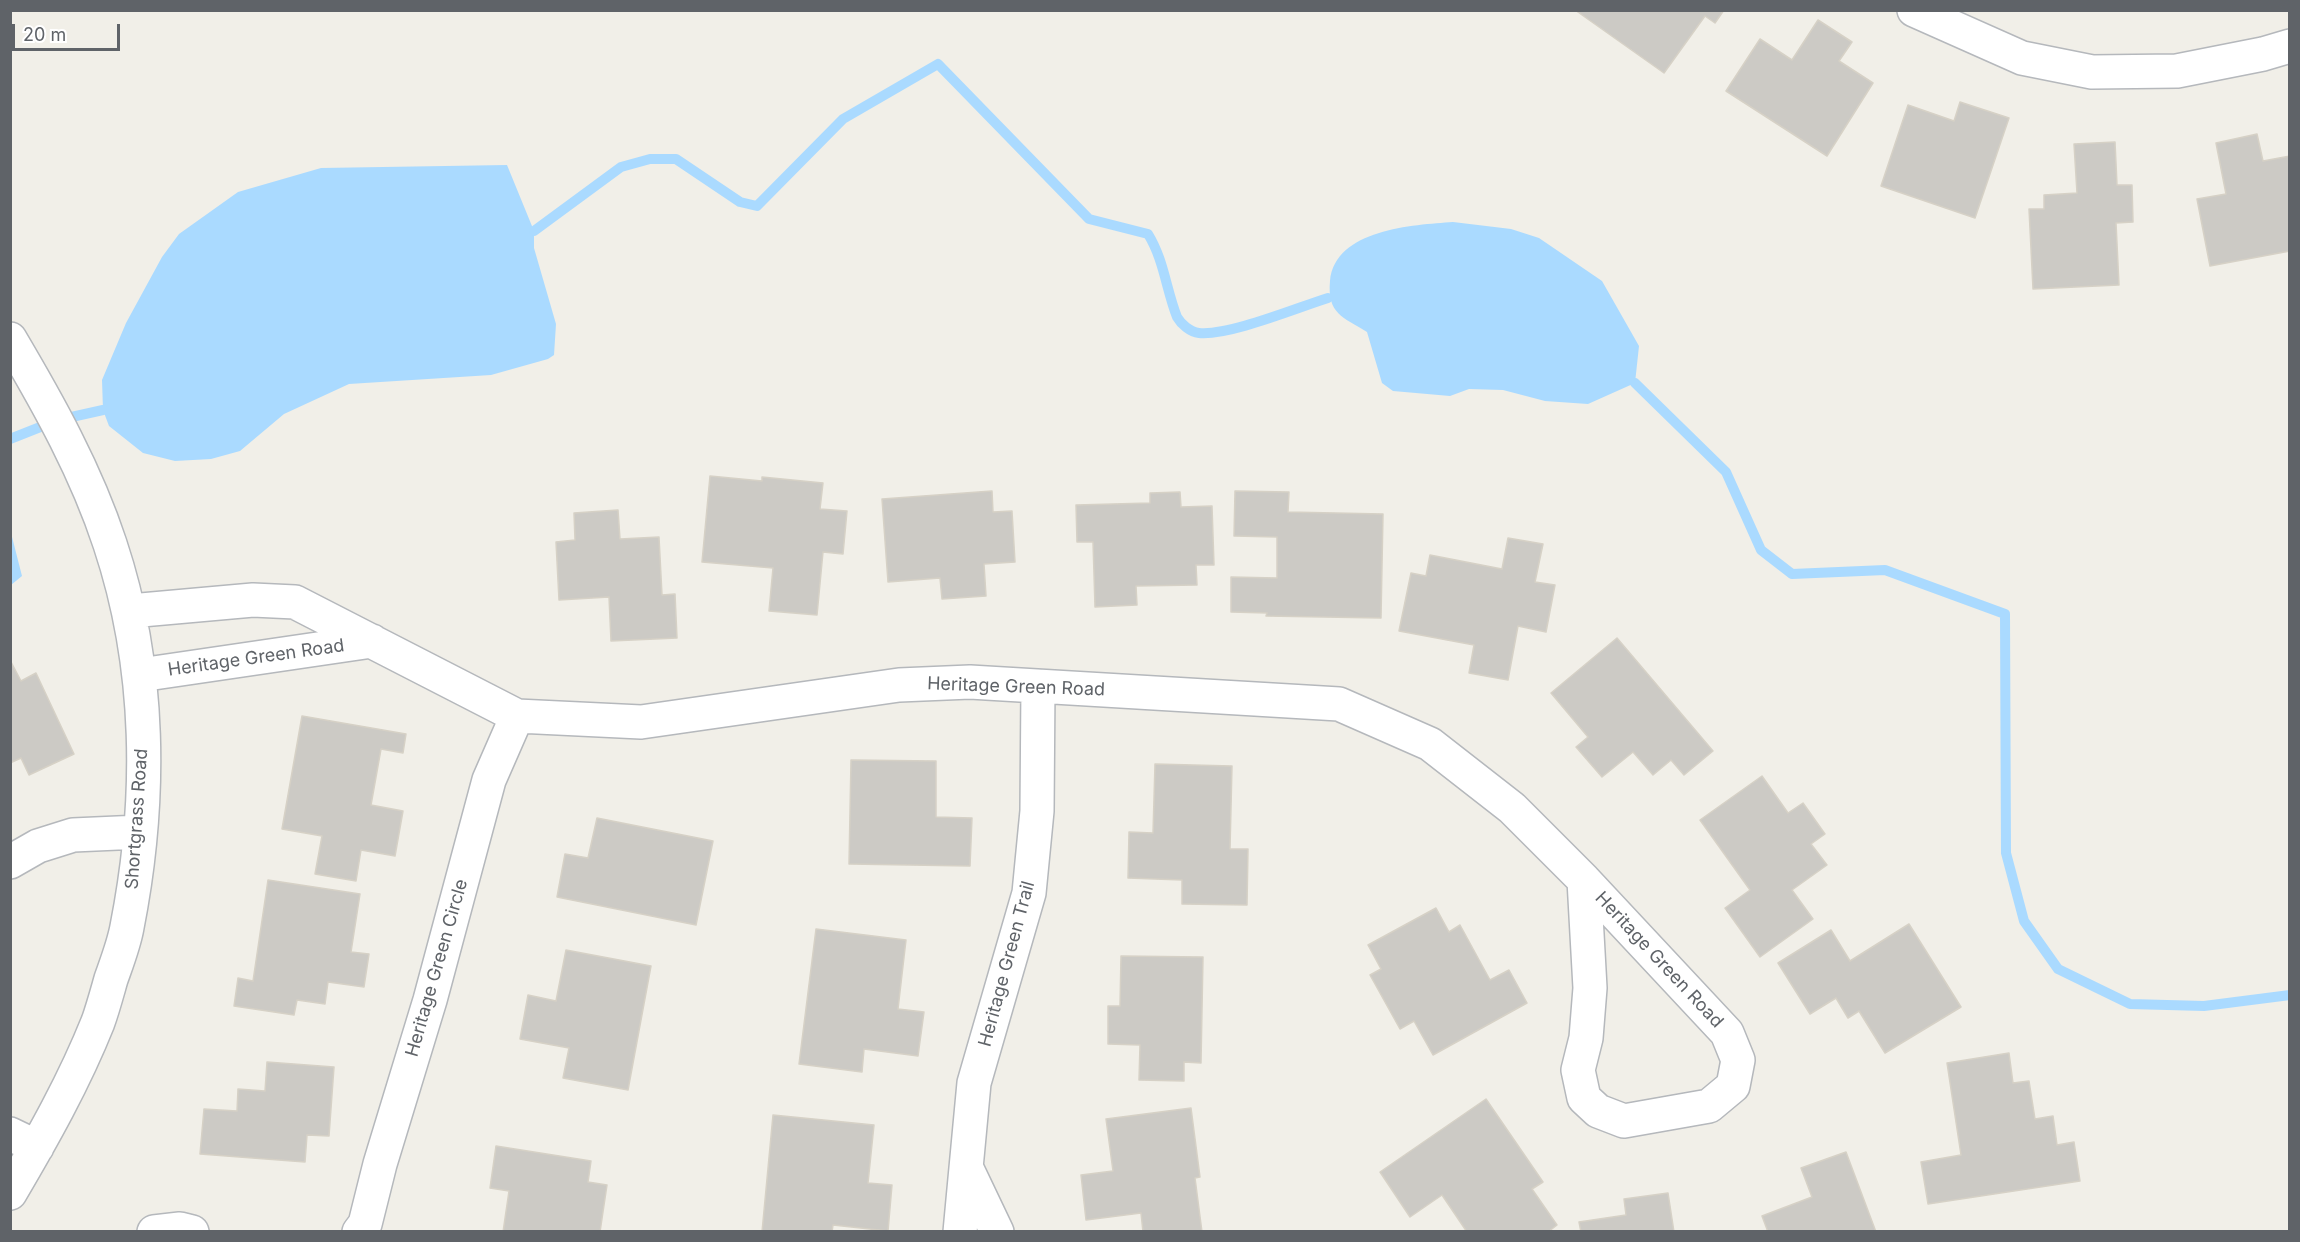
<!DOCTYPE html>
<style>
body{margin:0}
#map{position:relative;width:2300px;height:1242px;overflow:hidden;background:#f1efe8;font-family:Inter,sans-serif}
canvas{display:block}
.frame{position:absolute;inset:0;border:12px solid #5f6368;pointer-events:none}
.scale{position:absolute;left:12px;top:24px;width:108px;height:27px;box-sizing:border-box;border:3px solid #5f6368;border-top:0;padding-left:8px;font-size:18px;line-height:21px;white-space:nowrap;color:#5f6368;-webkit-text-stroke:4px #fff;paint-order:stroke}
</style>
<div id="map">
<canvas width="2300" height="1242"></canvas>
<div class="frame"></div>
<div class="scale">20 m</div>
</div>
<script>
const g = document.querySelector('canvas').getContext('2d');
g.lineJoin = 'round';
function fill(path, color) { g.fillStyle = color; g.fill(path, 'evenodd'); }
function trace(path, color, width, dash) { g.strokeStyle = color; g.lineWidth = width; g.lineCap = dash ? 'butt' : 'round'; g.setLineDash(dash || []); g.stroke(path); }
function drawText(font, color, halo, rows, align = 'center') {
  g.font = font + ' Inter,sans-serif'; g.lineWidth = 4.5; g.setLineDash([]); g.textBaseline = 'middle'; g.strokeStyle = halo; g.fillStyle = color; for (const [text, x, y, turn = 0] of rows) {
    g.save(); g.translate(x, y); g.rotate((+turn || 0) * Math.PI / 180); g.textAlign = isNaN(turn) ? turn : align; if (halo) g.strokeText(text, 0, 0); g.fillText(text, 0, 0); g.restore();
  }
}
fill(new Path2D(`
 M507,165l27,66v17l22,76 -2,31 -6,4 -57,16 -142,9 -65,30 -44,37 -29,8 -36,2 -32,-8 -34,-27 -6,-16 -1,-30 24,-57 36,-66 17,-23 59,-42 83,-24z
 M1453,222l58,7 28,9 63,43 37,65 -4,37 -47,21 -43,-3 -42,-11 -34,-1 -19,7 -57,-5 -11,-8 -15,-51c-24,-15 -40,-18 -37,-51 5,-52 83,-56 123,-59z
 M10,529l12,47 -11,9h-1z`), '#aadaff');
trace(new Path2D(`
 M534,231l87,-64 29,-8h26l64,43 17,4 86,-87 95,-55 151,155 59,15c16,26 18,55 29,83 4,7 13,15 22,16 30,3 97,-25 129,-35
 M1635,383l91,89 35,78 31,24 93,-4 120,44 1,239 18,68 34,48 72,35 74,2 86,-11
 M10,439l48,-19 45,-10`), '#aadaff', 10);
const building = new Path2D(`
 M1575,10h149l-9,13 -10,-7 -41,57z
 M1818,20l34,22 -13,19 34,22 -46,73 -101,-65 34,-52 32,21z
 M1960,102l49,16 -34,100 -94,-32 27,-81 46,16z
 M2257,134l6,27 27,-5v95l-80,15 -13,-67 29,-5 -10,-51z
 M2115,142l2,43h15l1,37 -17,1 3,62 -86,4 -4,-80h15v-14l33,-2 -3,-49z
 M710,476l52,5v-4l61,6 -3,26 27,2 -4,43 -20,-2 -6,63 -48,-4 4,-43 -71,-6z
 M992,491l1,21 19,-1 3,51 -31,2 2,32 -44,3 -2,-21 -52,4 -6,-83z
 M1235,491l54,1 -1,20 95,2 -2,104 -115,-2 1,-3 -36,-1v-35l46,1v-41l-43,-1z
 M1180,492l1,15 31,-1 2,59h-18l1,20 -61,1 1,19 -42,2 -2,-65h-16l-1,-37 74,-2v-10z
 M618,510l2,29 39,-2 3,58 13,-1 2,44 -66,3 -2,-44 -50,3 -3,-58 19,-2 -1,-27z
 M1508,538l35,6 -8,38 20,3 -9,47 -28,-6 -10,54 -39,-7 5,-28 -75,-14 12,-58 15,3 4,-21 72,14z
 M1617,638l96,113 -29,24 -13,-15 -18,15 -20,-23 -31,25 -26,-30 12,-10 -37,-44z
 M10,660l11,21 15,-8 38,81 -45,21 -8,-17 -11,5z
 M302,716l104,18 -3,19 -22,-4 -10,56 32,6 -8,45 -34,-6 -5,31 -41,-7 7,-38 -40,-7z
 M851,760l85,1v56l36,1 -2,48 -121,-2z
 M1155,764l77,2 -2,83h18l-1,56 -65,-1v-24l-54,-2 1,-46 24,1z
 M1762,776l26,37 15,-10 22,31 -14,10 16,21 -35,25 21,29 -53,38 -35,-49 25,-18 -50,-70z
 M597,818l116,23 -17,84 -139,-28 8,-43 23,4z
 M268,880l92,14 -9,58 18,2 -5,33 -36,-5 -3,22 -28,-4 -3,15 -60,-9 4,-28 15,3z
 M1436,908l13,24 11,-7 30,55 19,-10 18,33 -94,52 -19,-34 -14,8 -30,-54 11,-6 -13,-24z
 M1909,924l52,83 -76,46 -26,-42 -11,7 -12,-20 -26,16 -32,-51 53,-33 19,31z
 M816,929l90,11 -8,69 26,3 -6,44 -54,-7 -2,23 -63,-8z
 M566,950l85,16 -23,124 -65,-12 6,-30 -49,-9 8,-44 28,6z
 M1121,956l82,1 -2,106 -17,-1v19l-45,-1 1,-35 -32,-1v-38h12z
 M2009,1053l4,30 16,-2 6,38 18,-3 4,29 17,-3 6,39 -152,23 -7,-42 40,-7 -14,-92z
 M267,1062l67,5 -5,69 -22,-1 -2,27 -105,-8 4,-45 33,2 1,-22 27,2z
 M1486,1099l57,83 -11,7 25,36 -9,7h-81l-25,-37 -32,22 -30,-45z
 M1191,1108l9,69 -5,1 7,54h-59l-2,-19 -55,7 -5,-45 32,-4 -7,-52z
 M773,1115l101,10 -6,58 24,2 -4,46 -55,-6 -1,7h-70z
 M496,1146l95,15 -3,21 19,3 -7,47h-97l6,-41 -19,-3z
 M1846,1152l30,80h-108l-6,-16 50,-19 -11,-29z
 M1668,1193l6,39h-93l-2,-10 47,-7 -2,-16z`);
fill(building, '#cccac5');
trace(building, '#d6d1c6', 1.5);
const minor = new Path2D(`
 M1914,10l108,48 70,14 85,-1 86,-17 27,-8
 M10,339c39,66 76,132 100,205 41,123 42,256 17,383 -3,17 -10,35 -16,52 -4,14 -8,29 -13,43 -24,60 -55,115 -88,171
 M130,611l123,-11 42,2 222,114 124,6 258,-37 71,-3 369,22 91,40 82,64 72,72 6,108 -4,50 -8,32 6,28 14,13 26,10 85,-15 24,-20 5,-26 -11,-27 -143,-153
 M140,675l232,-34
 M10,862l28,-16 35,-11 67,-3
 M10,1134l27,13
 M967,1169l30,63
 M154,1232l26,-3 12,3
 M359,1232l6,-8 15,-60 50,-164 59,-220 28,-64
 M960,1232l14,-149 55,-190 8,-82 1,-125`);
trace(minor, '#b5b8bc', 36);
trace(minor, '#fff', 33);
drawText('18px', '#5f6368', '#fff', [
 ["Heritage Green Road",256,658,-8],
 ["Heritage Green Road",1016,687,2],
 ["Shortgrass Road",137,819,-86],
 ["Heritage Green Road",1659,960,47],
 ["Heritage Green Trail",1007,964,-75],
 ["Heritage Green Circle",437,968,-74]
]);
</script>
